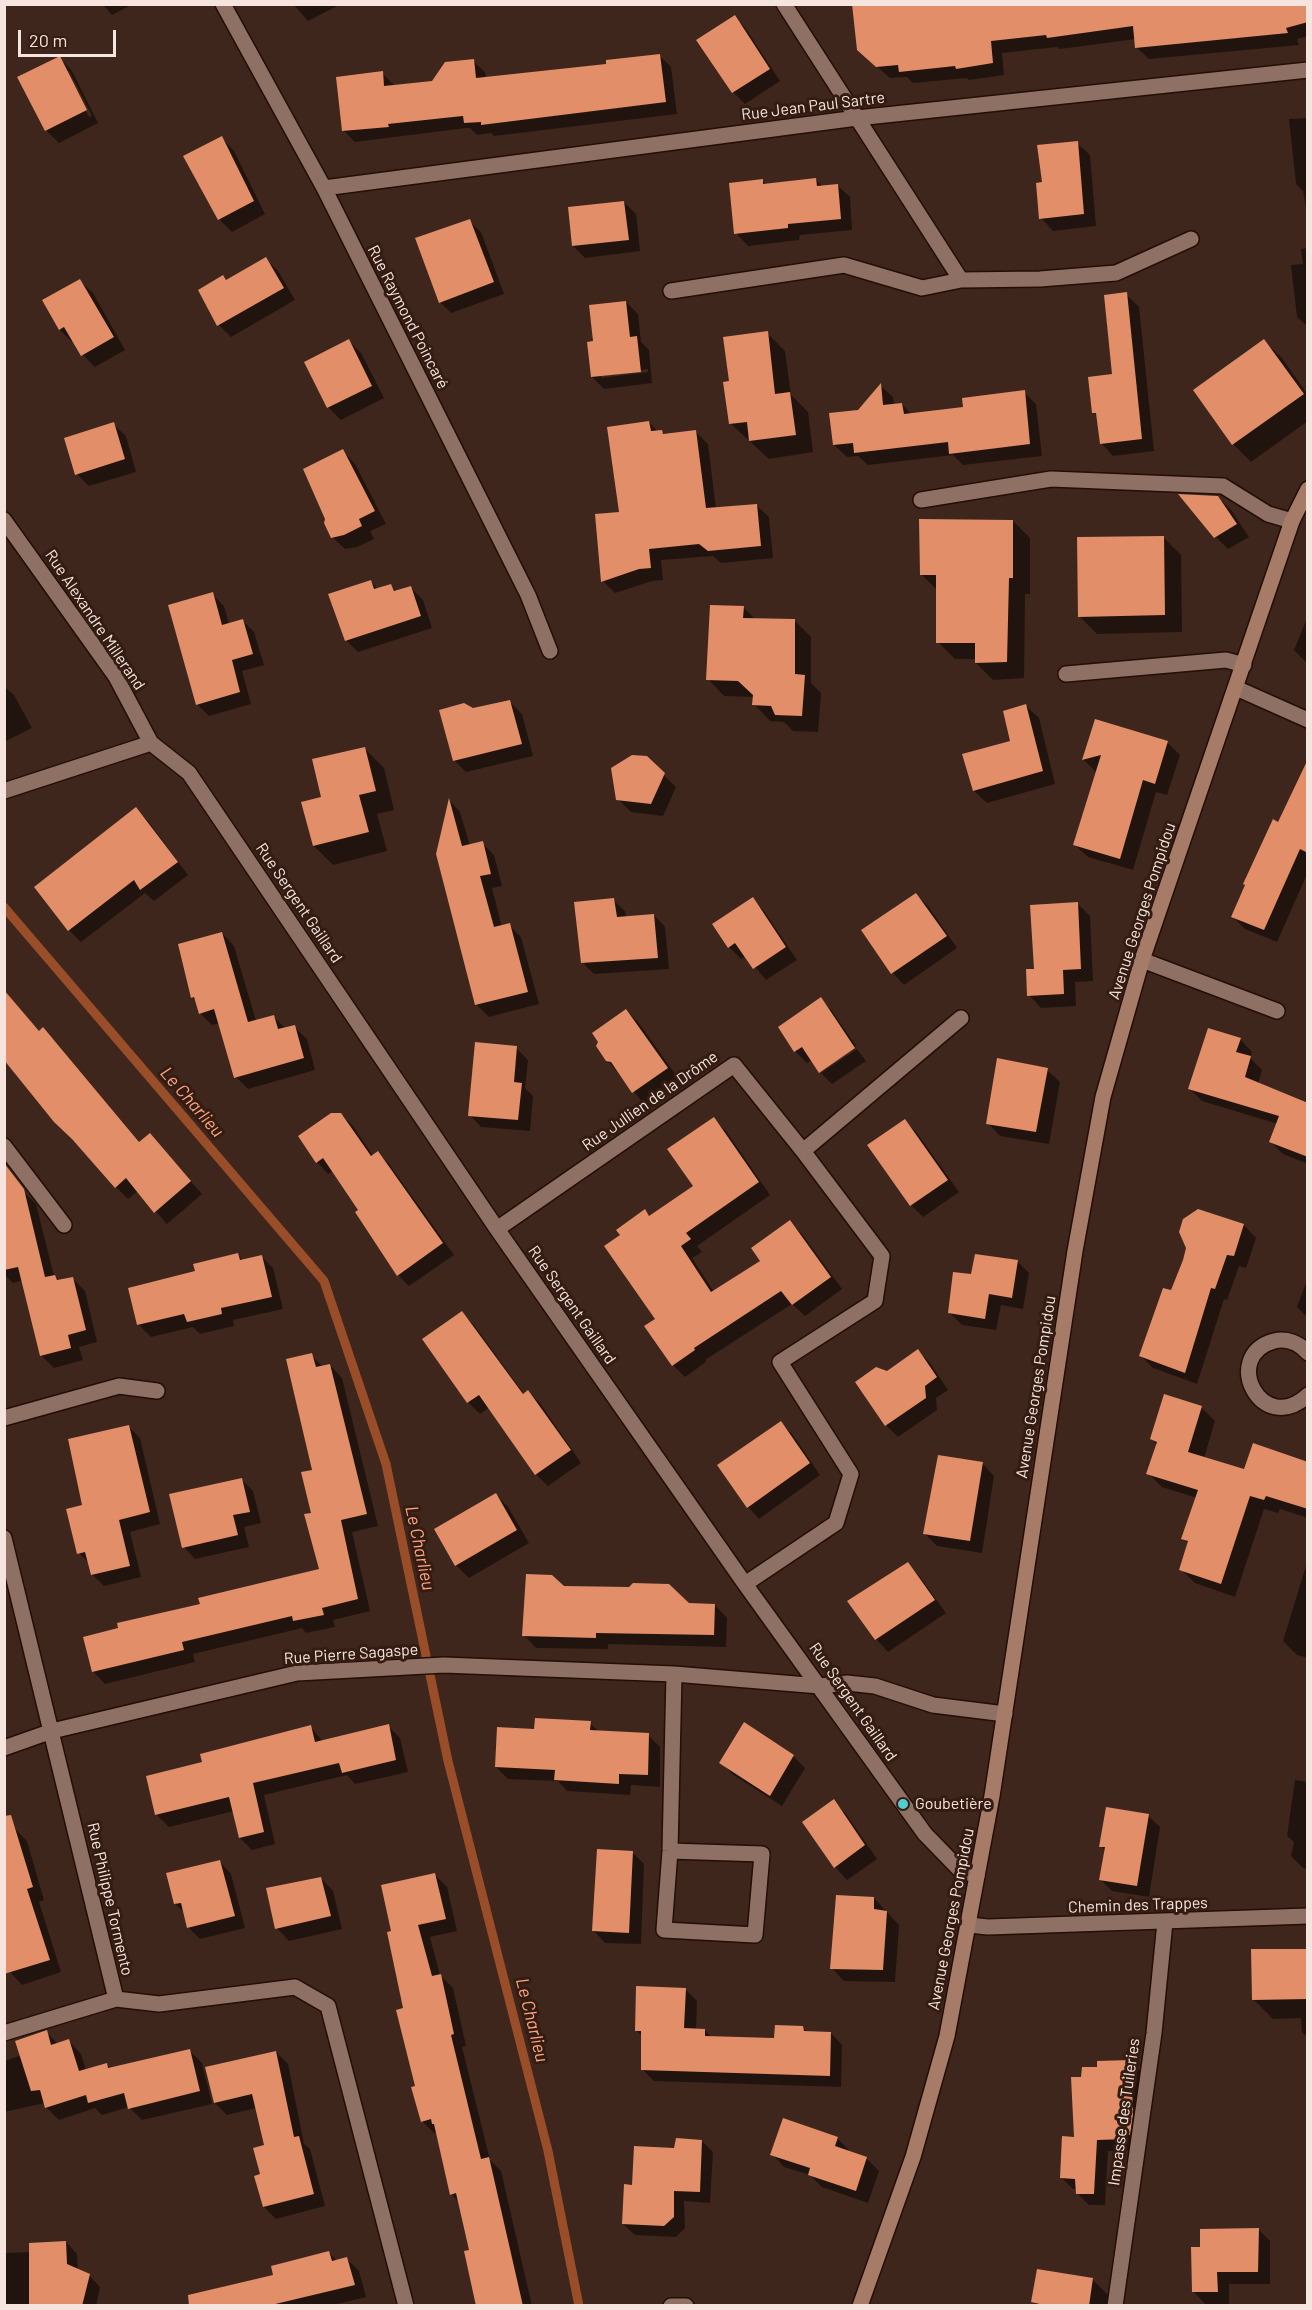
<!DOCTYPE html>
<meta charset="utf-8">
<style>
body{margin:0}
#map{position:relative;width:1312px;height:2310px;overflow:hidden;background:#3e261c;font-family:Barlow,sans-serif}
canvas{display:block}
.frame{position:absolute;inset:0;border:6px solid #f6e5de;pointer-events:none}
.scale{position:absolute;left:18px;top:30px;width:98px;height:27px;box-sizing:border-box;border:3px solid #f6e5de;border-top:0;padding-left:8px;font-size:18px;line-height:21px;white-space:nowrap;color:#f6e5de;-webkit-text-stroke:4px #341c12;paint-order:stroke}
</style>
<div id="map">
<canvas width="1312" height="2310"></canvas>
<div class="frame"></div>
<div class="scale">20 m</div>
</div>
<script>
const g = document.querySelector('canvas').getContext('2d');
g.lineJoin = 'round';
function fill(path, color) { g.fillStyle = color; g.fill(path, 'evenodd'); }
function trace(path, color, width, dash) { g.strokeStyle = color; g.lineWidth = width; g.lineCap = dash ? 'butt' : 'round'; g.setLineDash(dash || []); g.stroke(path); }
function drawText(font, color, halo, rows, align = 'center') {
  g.font = font + ' Barlow,sans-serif'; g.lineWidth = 6; g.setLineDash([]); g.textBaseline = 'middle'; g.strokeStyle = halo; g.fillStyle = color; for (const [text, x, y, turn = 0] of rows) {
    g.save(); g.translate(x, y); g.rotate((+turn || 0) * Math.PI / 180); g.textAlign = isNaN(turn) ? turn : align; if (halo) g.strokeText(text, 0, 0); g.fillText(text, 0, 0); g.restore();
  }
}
fill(new Path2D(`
 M102,4h31l-21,11z
 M293,4h48l-33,17z
 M1308,4v32l-11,3 2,6 -150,14 -12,-11 -1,-9 -76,10 -3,-2 -55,6 2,22 -35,5 -2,-2 -54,5 -6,-6 -17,1 -32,-28z
 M735,17l11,12 34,52 -35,23 -12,-12 -34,-51z
 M659,55l12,12 6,47 -183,22 -3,-3 -14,2 -7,-7h-4l-111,14 -12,-12 39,-57 12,12 38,-3 41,-21 12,11 1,7 122,-14z
 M60,58l12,13 26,52 -39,20 -13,-13zM66,71h3l23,45 -3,1z
 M1308,118v101l-5,-28 -7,-7 -7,-65z
 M222,138l12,13 31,63 -33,18 -13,-13 -34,-62z
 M1077,143l13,12 6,71 -43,5 -12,-13 2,-35z
 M816,180l7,7 14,-2 13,12 2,33 -52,5 -1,5 -51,6 -12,-13 27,-52 4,4z
 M624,202l12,12 4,37 -55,7 -12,-12z
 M469,221l12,11 23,62 -53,19 -11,-11z
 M1308,248v79l-11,-10 -6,-52 12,-1 -2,-15z
 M266,259l12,12 17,29 -64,37 -12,-12 -19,-35 23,-13 5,4z
 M80,281l13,12 32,57 -30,17 -12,-12 -9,-14 -2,1 -12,-12z
 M1126,294l13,13 15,144 -41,5 -12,-13 -3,-27 -4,-3 20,-38z
 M626,302l12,12 3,28 8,8 3,33 -48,6 -12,-12 3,-35zM648,369v3l-47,6v-3z
 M767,333l18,18 6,44 17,17 5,40 -44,7 -39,-36 1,-41z
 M349,341l12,12 23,45 -43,22 -13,-13 -22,-45z
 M1264,341l18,17 26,37v26l-57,41 -18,-18 -38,-53z
 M881,386l12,11 1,8 8,-1 10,11 52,-6 60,-17 12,12 6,52 -79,9 -10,-10 -85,10 -10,-9 -11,1 -13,-12z
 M649,422l9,10h4l4,3 29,-4 13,13 8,65 40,-4 13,12 4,41 -52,5 -8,-7 -52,4 2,20 -11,1 -37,12 -12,-12 18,-68z
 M113,424l13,12 10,36 -47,14 -12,-12z
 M343,451l12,13 31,60 -16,7 4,8 -17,8 -12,2 -13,-12z
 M1218,497l13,13 18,27 -21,12 -12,-12z
 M1013,521l17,17v56h-5l-1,84 -31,2 -17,-17v-4h-21l-17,-17v-51l-17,-17z
 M1163,537l18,18 1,77 -85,2 -18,-18z
 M370,581l9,9 12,-5 6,7 14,-4 12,12 9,28 -74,24 -12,-12z
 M212,594l12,12 5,18 13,-4 12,12 10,33 -22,6 9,33 -42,12 -12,-12z
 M743,607l13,13 39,1 16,16v46l10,10 -3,39 -25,-1 -9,-9 -14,-1 -16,-17v-7l-30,-1 -16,-17z
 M1308,616v48l-14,-14z
 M4,686l10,9 18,33 -28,14z
 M510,702l12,12 11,42 -67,16 -12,-12 18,-50z
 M1026,706l13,12 16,66 -68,19 -13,-12 37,-49z
 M1096,721l71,21 13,13 -13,40 -11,-3 -23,78 -45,-13 -13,-12 22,-72 -13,-13z
 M365,749l19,19 10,42 -17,4 10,37 -54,14 -19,-19 9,-48z
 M646,758l30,29 -13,29 -32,-4 -13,-13z
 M450,801l10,11 10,34 12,-3 12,12 8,31 -10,2 10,39 7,-2 12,12 18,67 -50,13 -12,-12 -39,-151z
 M1308,802v70l-31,70 -32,-13 -12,-12 45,-93z
 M136,809l12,12 40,54 -34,26 -9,-8 -64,49 -12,-12z
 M916,895l12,11 29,42 -53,37 -11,-12 -30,-43z
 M752,899l12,12 33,49 -31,20 -20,-24 -5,3 -12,-12z
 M613,900l12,11 1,6 28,-2 11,12 4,42 -75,5 -12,-12z
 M1077,903l13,13 3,65 -18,1 1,24 -35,2 -12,-13 7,-25z
 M222,933l12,13 22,75 18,-4 12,12 8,-2 13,12 8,31 -67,19 -12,-12 -16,-54 -8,2 -12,-12 -3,-11 -5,-5z
 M8,996l32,36 3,-3 12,12 85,102 10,-8 52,59 -35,30 -29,-33 -10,8 -12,-12z
 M820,999l12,12 24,35 -36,24 -8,-10 -5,3 -12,-12z
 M626,1010l13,13 41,58 -35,24 -38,-45z
 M1240,1039l12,13 -2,6 12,12 -4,14 50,20v60l-25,-10 -12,-12 7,-18 -76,-23 -12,-12z
 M516,1048l12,12 -3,28 8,8 -3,35 -49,-4 -11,-12z
 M857,1049l9,12 -34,23 -11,-11z
 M1047,1070l13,12 -11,62 -49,-8 -12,-13z
 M341,1114l12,12 20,30 5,-3 11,11 65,91 -45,31 -11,-11 -38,-65 -27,-39 -5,3 -11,-12z
 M714,1119l12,12 44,64 -73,51 5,6 -10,6 22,34 48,-31 28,-39 12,12 40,55 -37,27 -13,-12 -87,56 1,2 -21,15 -12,-12 -16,-46 -35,-83 23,-25 5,6 45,-31z
 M905,1121l12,12 42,59 -36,25 -12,-12z
 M24,1192l12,12 18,72 6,5 13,-2 12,12 12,51 -18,5 4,13 -29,8 -13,-13 -18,-75 -10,3 -9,-9v-77z
 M1199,1211l45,14 12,13 -10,30 -7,-2 -12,34 -3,-1 -27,85 -44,-16 -12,-12 31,-64 12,-31z
 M238,1255l5,5 18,-4 12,12 10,41 -50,11 1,6 -34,8 -7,-7 -42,10 -12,-12 -9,-36 66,-17z
 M1017,1261l12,12 -6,36 -22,-4 -5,25 -34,-5 -12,-12 22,-37z
 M1306,1283h2v35l-11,-11z
 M462,1313l12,12 50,69 4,-2 12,11 41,60 -33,23 -12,-12 -46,-67 -10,7 -12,-12z
 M918,1351l12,12 18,27 -12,8 1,12 -39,27 -12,-12 1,-53z
 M311,1355l12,12 7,-2 12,13 36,148 -26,6 18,79 -37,9 2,7 -29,6 -4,-5 -109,26 2,8 -90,22 -12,-13 109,-66 119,-35 -9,-56z
 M1165,1396l37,12 13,13 -11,37 41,13 63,-8v55l-28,-9 -2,4 -14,-4 -29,88 -40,-14 -14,-14 8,-25 -6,-6 14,-40 -35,-11 -14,-14 9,-28 -5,-6z
 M781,1423l12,12 27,40 -61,44 -11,-12z
 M128,1426l12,12 20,86 -30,8 11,45 -37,9 -12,-12 -2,-10 -11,-11 5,-47z
 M982,1463l12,13 -12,77 -45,-7 -12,-12z
 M241,1479l12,12 8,32 -17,4 5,20 -54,12 -11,-12z
 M496,1495l12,12 21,36 -60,35 -13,-13z
 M1308,1559v99l-11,-3 -14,-14z
 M908,1564l12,13 26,36 -58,39 -12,-13 -27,-38z
 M564,1588l125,17h26l12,13 -1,29 -118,-3v5l-72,-1 -12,-13z
 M590,1723l9,9 49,3 12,12v40l-29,-2 -1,10 -63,-4 -9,-10 -50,-2 -12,-12 40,-37z
 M388,1726l12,12 8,34 -53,12 -8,-9 -83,20 11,49 -23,6 -12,-12 -6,-27 -65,16 -12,-12 -9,-38 56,-14 107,-36 12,15z
 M793,1756l12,12 -23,38 -50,-32 -11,-12z
 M1295,1780l13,2v87l-5,-1 -12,-12 3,-14 -7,-6z
 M833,1801l13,13 31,45 -30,21 -12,-13z
 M1148,1816l12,11 -11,70 -37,-6 -11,-11 4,-29 -4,-5z
 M15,1829l12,12 17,59 -5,2 22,70 -39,13 -12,-13z
 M632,1852l12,12 -3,80 -36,-1 -12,-13z
 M220,1862l11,12 14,54 -45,11 -12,-12 -3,-14 -10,-9z
 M435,1875l12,12 10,44 -27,6 10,38 13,13 13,58 -4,1 28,113 11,11 31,135h-54l-7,-55 -11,-48 -9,-9 -14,-62 -3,1 -12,-12 -17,-112 -16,-76z
 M321,1878l12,13 9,38 -53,12 -12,-13z
 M874,1898l25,27 -4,57 -51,-1 -12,-13z
 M1308,1950v88l-6,-6 -1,-14 -28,1 -19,-19z
 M685,1989l12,12 -1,29h9l7,8 64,1 27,-11 5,5h23l11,12 -1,42 -187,-6 -12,-12 1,-32 -7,-7z
 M46,2032l12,12 11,-3 12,13 5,16 20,-6 5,5 78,-19 13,13 10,41 -70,16 -13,-13 -27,8 -7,-7 -36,12 -13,-13 -1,-4 -41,9v-51l18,-6z
 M276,2052l12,12 16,80 6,5 15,57 -49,13 -12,-12 -2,-32 3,-29 -9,-38 -29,7 -12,-12z
 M1130,2061l12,12 -5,77 -29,1 -3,54h-16l-11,-11 -1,-5h-4l-11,-11 13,-40 8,-60 16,-9z
 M837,2138l13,13 -1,2 17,5 13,13 -11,32 -46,-16 -12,-12 -26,-8 -12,-13z
 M702,2141l11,11 -3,51 -26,-2 1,27 -9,9 -41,-2 -12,-11 11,-38 42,-37z
 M1258,2229l12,12v43h-41v20h-24l-12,-13 9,-43z
 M66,2242l11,12 1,17 11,4 11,12 -4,19h-92v-53l27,-1z
 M329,2253l8,8 10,-2 12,12 7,26 -37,9h-126z
 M1092,2279l19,19 -2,8h-72l-4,-5z`), '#0007');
trace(new Path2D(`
 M4,907l320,374 62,183 62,297 100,390 31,155`), '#994d29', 9);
fill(new Path2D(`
 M852,4h456v18l-22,6 2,5 -153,15 -2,-22 -86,12 -1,-3 -55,6 2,22 -37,6 -1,-3 -56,6 -1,-7 -22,2 -19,-17z
 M735,15l35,54 -38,24 -36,-53z
 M660,54l6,48 -185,23v-3l-17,1 -1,-7 -10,1 -65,7 1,3 -47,4 -6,-54 47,-6 1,15 48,-5 13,-19 29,-3 2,19 130,-14v-4z
 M60,56l27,54 -42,21 -28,-54z
 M222,136l32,65 -36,19 -35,-64z
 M1078,141l6,73 -45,5 -3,-36 6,-1 -5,-37z
 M816,178l1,8 21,-2 3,35 -53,5v4l-54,6 -5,-51 34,-4v5z
 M624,201l5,39 -57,6 -4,-39z
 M470,219l24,63 -55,21 -24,-65z
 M266,257l18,31 -67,38 -19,-36 25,-15 3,5z
 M80,279l34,58 -33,19 -17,-29 -5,3 -17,-30z
 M1127,292l15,147 -42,5 -4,-31h-4l-4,-36 24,-3 -8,-79z
 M626,301l4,36 7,-1 4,36 -50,5 -4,-35 6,-1 -4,-36z
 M768,331l7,63 15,-2 6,43 -47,6 -2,-19 -18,2 -6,-42 6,-1 -6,-44z
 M349,339l23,47 -45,22 -23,-46z
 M1264,339l40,55 -72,51 -39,-55z
 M881,383l2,22 19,-2 2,11 59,-7 -1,-9 63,-8 5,54 -81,10 -1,-12 -94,11 -1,-10 -20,2 -4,-32 29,-3z
 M649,421l2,10 11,-1 1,4 33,-4 10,78 51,-4 4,42 -53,5 -9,-7 -50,5 2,19 -12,1 -38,13 -6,-68 24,-2 -12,-85z
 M114,422l11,37 -50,16 -11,-37z
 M343,449l32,62 -16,8 3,7 -18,9 -13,3 -7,-15 1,-4 -22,-50z
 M1178,494l40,2 19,28 -23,14z
 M919,519l94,1v58h-4l-2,84 -32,1v-20h-39v-68h-16z
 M1164,536l1,79 -87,2 -1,-80z
 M371,580l3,9 17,-5 3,7 17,-5 10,30 -76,25 -17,-47z
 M213,592l9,33 21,-6 10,35 -21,6 8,32 -44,13 -28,-100z
 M710,605l34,1 -1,12 52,1v55l10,1 -3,41 -27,-1 -4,-9 -19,-1 1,-10 -15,-14 -32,-1z
 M510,700l12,44 -69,17 -14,-51 25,-7 9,5z
 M1026,704l17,67 -70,20 -11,-37 48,-13 -7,-30z
 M1095,719l73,22 -13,43 -12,-4 -23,79 -47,-14 28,-90 -19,5z
 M365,747l11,44 -17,4 10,37 -56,14 -12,-44 20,-5 -9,-38z
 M632,755l15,1 18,17 -14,31 -35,-4 -5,-32z
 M1308,759v94l-8,-4 -36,81 -33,-13 14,-32 -2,-1 30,-65 5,3z
 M449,798l13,48 21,-5 8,33 -11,2 14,51 16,-4 18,69 -53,13 -39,-151z
 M136,807l42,55 -38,28 -6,-10 -66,51 -34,-44z
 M916,893l31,43 -56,38 -30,-44z
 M753,897l33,50 -33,22 -18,-26 -7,5 -16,-24z
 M614,898l3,19 37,-3 4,44 -77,5 -7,-61z
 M1078,902l3,67 -18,1 1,24 -37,2 -1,-27h8l-4,-64z
 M222,932l26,90 26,-7 4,14 17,-4 9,33 -70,20 -20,-69 -15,5 -5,-17 -3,1 -13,-54z
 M4,990l35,41 4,-4 96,115 11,-9 41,48 -37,32 -28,-35 -11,10 -43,-49 -18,-17 -50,-62z
 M821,997l34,51 -36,25 -17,-26 -8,5 -16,-25z
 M626,1009l42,59 -36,25 -21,-31 -5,-1 -10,-15 2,-4 -6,-9z
 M1208,1028l33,10 -5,14 15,4 -6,21 63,26v54l-39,-15 10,-26 -91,-27z
 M475,1042l42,4 -3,36 8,1 -4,37 -50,-4z
 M997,1058l51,10 -12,64 -50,-8z
 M331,1113h10l30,43 7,-5 65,92 -46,33 -42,-64 3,-2 -35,-52 -7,5 -18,-27z
 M714,1117l45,65 -73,51 5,6 -10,7 30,46 49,-31 -9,-13 39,-28 41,57 -39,28 -11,-14 -87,57 1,2 -23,16 -28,-40 11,-7 -51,-73 16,-11 -4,-5 29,-21 4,7 44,-30 -26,-37z
 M905,1119l43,61 -38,26 -43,-61z
 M4,1163l20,26 21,88 10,-2 2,5 16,-3 13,53 -18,5 3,13 -31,8 -22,-89 -14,3z
 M1198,1209l46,15 -10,32 -7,-1 -12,34 -4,-1 -26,85 -46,-17 24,-68 8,2 12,-30 3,-12 -7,-16 4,-13z
 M238,1253l2,7 22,-5 10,42 -51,11 1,6 -35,8 -3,-8 -47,11 -9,-37 67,-17 -2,-7z
 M975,1254l43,6 -6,38 -23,-4 -4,25 -37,-6 5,-41 18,2z
 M462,1311l61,83 5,-4 43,60 -36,25 -56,-80 -12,8 -45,-64z
 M918,1349l19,28 -12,9 1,12 -41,28 -30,-44 21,-15 11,4z
 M312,1353l4,14 14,-3 37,150 -26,6 17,79 -36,9 2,7 -31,6 -1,-5 -110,26 2,8 -92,22 -9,-35 35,-9 -1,-5 83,-19 -2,-6 121,-29 -15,-55 7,-1 -10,-41 11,-2 -26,-111z
 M1164,1394l38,12 -14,46 56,17 9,-26 55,19v47l-42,-13 -2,4 -14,-4 -29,88 -42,-14 9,-29 -7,-2 17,-49 -52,-16 11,-32 -7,-3z
 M781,1421l29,42 -63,45 -30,-43z
 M129,1425l21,87 -31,8 11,46 -39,9 -6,-23 -8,2 -11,-45 16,-4 -14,-66z
 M938,1455l45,7 -13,79 -47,-7z
 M242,1478l8,34 -17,3 5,20 -56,13 -13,-54z
 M496,1493l21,37 -62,36 -21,-37z
 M908,1562l27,38 -60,40 -28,-39z
 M526,1574l26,1 12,11 65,1 4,-4 36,1 20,19 26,1 -1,31 -118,-2v5l-74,-2z
 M535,1718l56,3 -1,9 59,3 -1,42 -29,-1v10l-65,-4 1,-10 -60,-3 2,-40 37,2z
 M744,1722l50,33 -24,41 -51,-33z
 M389,1724l7,36 -54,13 -3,-10 -86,20 11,49 -25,6 -10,-41 -74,18 -9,-39 56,-14 -2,-8 111,-29 4,17z
 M834,1799l31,46 -31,23 -32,-46z
 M1106,1807l43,7 -12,72 -38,-6 6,-33h-6z
 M11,1815l22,72 -6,2 23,71 -46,14v-158z
 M597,1849l36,2 -4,82 -37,-2z
 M220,1860l15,56 -48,12 -6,-25 -7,1 -8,-31z
 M435,1873l11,46 -28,6 14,51 9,-2 13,60 -3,1 30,124 8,-2 34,149h-47l-12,-55 5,-1 -13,-57 -6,2 -16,-71h-2l-1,-5 -10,3 -10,-35 4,-1 -19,-76 7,-2 -16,-76 4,-1 -10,-46z
 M321,1877l10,39 -56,13 -9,-41z
 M836,1895l38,2v12l13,2 -4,59 -53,-1z
 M1251,1949h57v50l-56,1z
 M636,1986l50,2 -2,40 21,1v7l69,2 1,-13 28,1 1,5 27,1 -1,44 -189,-6v-39h-6z
 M47,2030l4,15 18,-6 10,32 28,-8 1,5 82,-19 10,42 -72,18 -4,-16 -36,10 -2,-8 -41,13 -5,-18 -9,1 -16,-50z
 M276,2051l18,86 5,-1 15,58 -51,13 -9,-31 6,-2 -7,-26 11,-3 -12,-51 -38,9 -9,-36z
 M1131,2060l2,54 -3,21h-3v4l-30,1 -3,54h-18l-1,-15 -15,-1 2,-42 12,1 -3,-60h10l1,-10h15v-6z
 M783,2118l55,19 -3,9 32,11 -11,34 -48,-16 2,-7 -40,-13z
 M676,2138l26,2 -2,52 -26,-1v26l-10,9 -42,-2 2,-40 8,1 2,-39 40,2z
 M1259,2228l-1,44h-41l1,20h-26l-1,-45h9v-18z
 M66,2241l1,23 23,10 -8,32h-53v-63z
 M329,2251l3,10 15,-4 8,28 -88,21h-78l-1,-11 85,-20 -2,-9z
 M1037,2269l56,9 -4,28h-41l-17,-4z`), '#e18e69');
const lane = new Path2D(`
 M921,500l130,-21 172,7 45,28 24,7
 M1066,674l160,-14 18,5`);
const street = new Path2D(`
 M223,4l101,184 204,407 22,56
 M784,4l177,276
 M324,188l533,-70 451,-48
 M671,291l173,-26 78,23 39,-8 79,-1 76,-6 75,-34
 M4,520l112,157 35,66 38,30 308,456 248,355 180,250 35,36 17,6
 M1236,688l72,32
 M4,791l147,-48
 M1142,960l135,51
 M4,1146l60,79
 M803,1151l158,-133
 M497,1229l237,-164 69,86 79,105 -7,45 -95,61 71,112 -15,49 -91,61
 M1308,1353c-9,-10 -21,-15 -34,-12 -54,15 -12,97 34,54
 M4,1418l115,-32 38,5
 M4,1538l112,461
 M4,1748l48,-17 245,-58 147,-8 230,9 146,12 27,-3 28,3 58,19 72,9
 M670,1851l92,3 -7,81 -91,-5 6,-79 4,-177
 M969,1925l19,2 320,-11
 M4,2033l112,-34 43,5 136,-17 33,19 78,300
 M671,2306h15
 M1115,2306l39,-273 11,-111`);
const secondary = new Path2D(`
 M860,2306l53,-149 34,-121 45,-240 83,-545 28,-154 39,-137 150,-439 16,-32`);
trace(lane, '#240e05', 18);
trace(street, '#240e05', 18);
trace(secondary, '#240e05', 18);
trace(lane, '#8e7164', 15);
trace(street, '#8e7164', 15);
trace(secondary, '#a67c69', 15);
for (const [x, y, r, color] of [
 [903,1804,6,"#52cdcc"]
]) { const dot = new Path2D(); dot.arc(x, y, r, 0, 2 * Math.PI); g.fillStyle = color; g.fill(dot); trace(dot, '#341c12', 2); }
drawText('16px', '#f6e5de', '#341c12', [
 ["Rue Jean Paul Sartre",813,106,-7],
 ["Rue Raymond Poincaré",408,317,63],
 ["Rue Alexandre Millerand",95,620,56],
 ["Rue Sergent Gaillard",299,903,56],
 ["Avenue Georges Pompidou",1142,911,-72],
 ["Rue Jullien de la Drôme",650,1101,-35],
 ["Rue Sergent Gaillard",572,1305,55],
 ["Avenue Georges Pompidou",1036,1387,-81],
 ["Rue Pierre Sagaspe",351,1654,-4],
 ["Rue Sergent Gaillard",853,1702,55],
 ["Rue Philippe Tormento",110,1899,77],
 ["Chemin des Trappes",1138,1905,-2],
 ["Avenue Georges Pompidou",951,1919,-79],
 ["Impasse des Tuileries",1124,2112,-82]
]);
drawText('16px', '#f6e5de', '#341c12', [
 ["Goubetière",915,1804]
], 'left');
drawText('italic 18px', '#fda681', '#341c12', [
 ["Le Charlieu",192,1102,49],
 ["Le Charlieu",420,1548,78],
 ["Le Charlieu",532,2020,76]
]);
</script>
